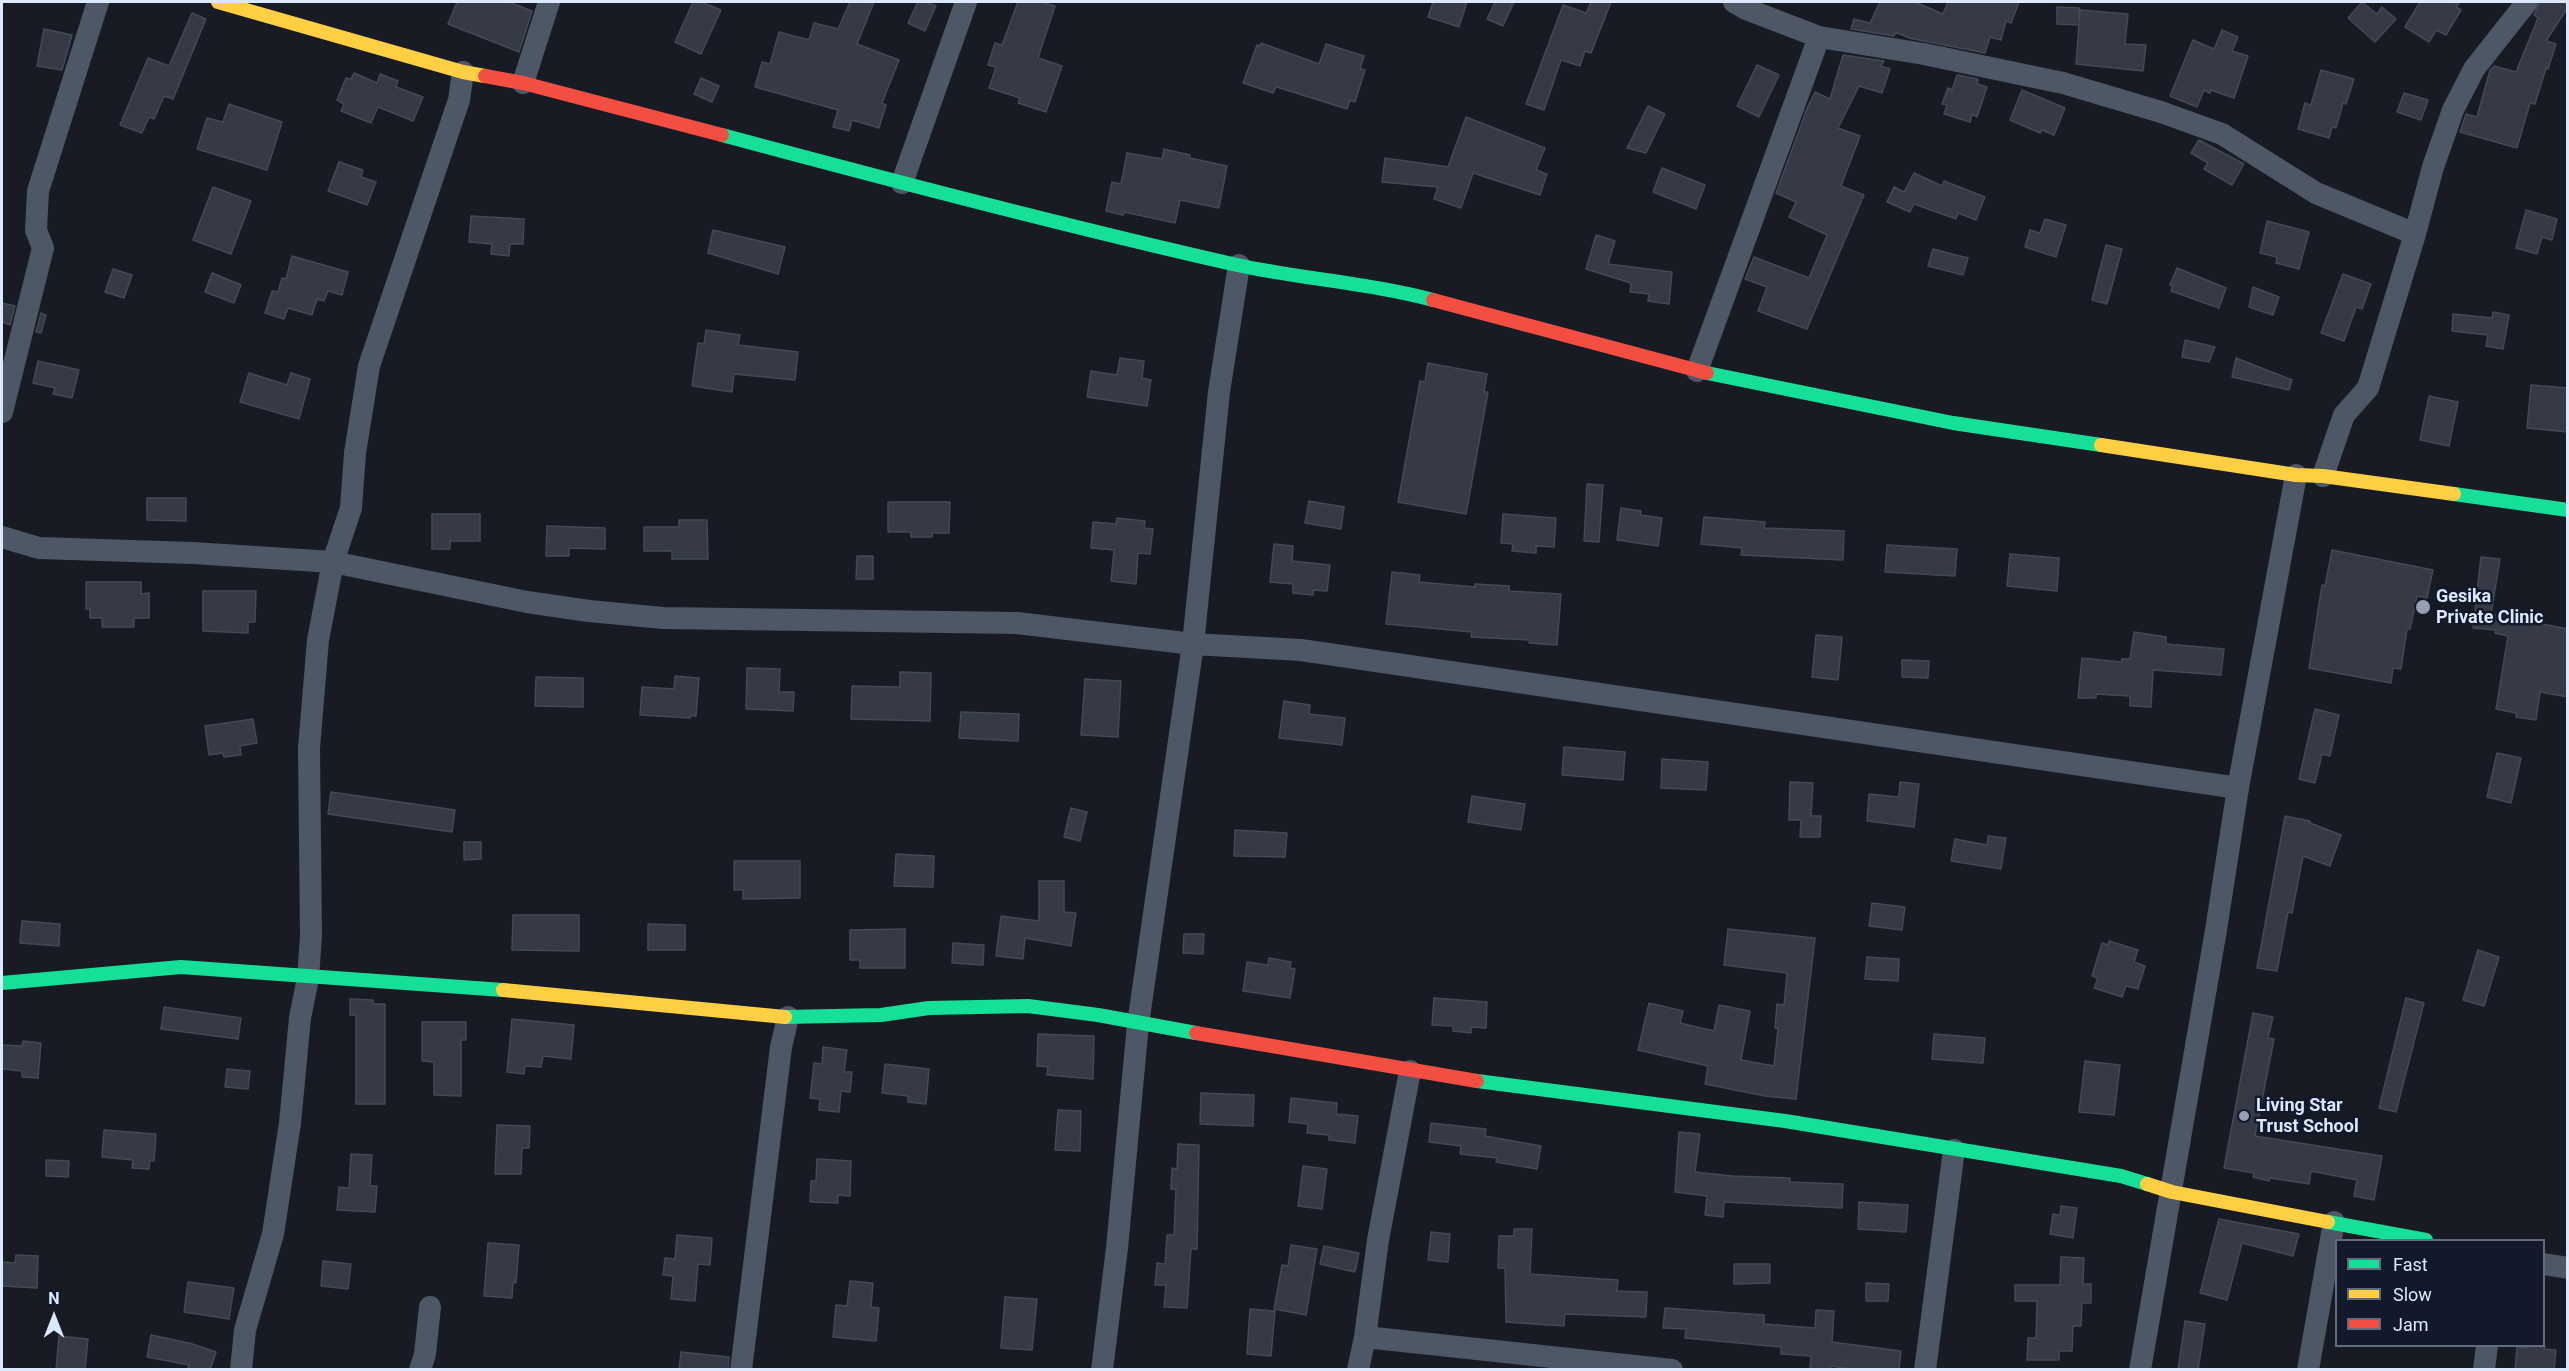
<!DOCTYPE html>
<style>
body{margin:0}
#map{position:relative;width:2569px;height:1371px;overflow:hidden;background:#181b24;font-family:Roboto,sans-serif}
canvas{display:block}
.frame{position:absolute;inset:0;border:3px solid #dce8fe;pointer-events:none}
.legend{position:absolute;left:2335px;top:1239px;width:210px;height:108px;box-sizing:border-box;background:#12192a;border:2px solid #636c7f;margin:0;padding:8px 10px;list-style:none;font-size:18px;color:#dce8fe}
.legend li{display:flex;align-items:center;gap:12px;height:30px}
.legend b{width:30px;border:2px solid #636c7f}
.north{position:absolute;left:24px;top:1287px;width:60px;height:60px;-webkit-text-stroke:4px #12192a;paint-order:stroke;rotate:0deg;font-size:16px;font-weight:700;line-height:24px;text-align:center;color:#dce8fe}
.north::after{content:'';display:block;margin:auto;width:21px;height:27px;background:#dce8fe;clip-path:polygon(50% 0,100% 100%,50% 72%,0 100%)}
</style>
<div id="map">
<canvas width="2569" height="1371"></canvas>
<div class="frame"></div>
<ul class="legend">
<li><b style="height:8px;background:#16e098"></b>Fast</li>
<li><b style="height:8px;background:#ffcf43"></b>Slow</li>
<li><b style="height:8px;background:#f24e42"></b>Jam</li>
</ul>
<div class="north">N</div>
</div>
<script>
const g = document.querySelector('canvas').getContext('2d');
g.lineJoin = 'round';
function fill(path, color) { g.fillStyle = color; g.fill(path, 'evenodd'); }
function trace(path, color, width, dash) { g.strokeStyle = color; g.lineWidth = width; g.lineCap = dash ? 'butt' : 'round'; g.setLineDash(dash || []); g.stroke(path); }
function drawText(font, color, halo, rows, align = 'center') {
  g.font = font + ' Roboto,sans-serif'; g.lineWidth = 5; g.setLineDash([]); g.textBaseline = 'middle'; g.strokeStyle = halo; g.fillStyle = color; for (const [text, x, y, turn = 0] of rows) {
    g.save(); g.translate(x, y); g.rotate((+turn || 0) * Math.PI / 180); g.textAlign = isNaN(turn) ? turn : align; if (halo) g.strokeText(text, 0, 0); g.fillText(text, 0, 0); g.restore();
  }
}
const building = new Path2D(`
 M457,2h52l23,9 -13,41 -71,-28z
 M693,2h8l20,8 -20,44 -26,-12z
 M850,2h24l-17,42 42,16 -17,43 4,2 -7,23 -27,-8 -3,11 -16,-4 5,-17 -83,-23 7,-25 8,2 9,-32 30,8 5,-17 24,6z
 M918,2h8l10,4 -11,25 -17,-8z
 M1018,2h24l13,4 -17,52 24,8 -16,46 -28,-9 2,-5 -31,-10 7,-21 -8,-2 7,-22 7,2z
 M1433,2h34l-8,25 -31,-10z
 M1495,2h19l-11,24 -16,-7z
 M1591,2h20l-20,51 -6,-2 -5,15 -19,-6 -17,50 -18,-6 37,-99 23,8z
 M1880,2h35l28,12 5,-12h71l-8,21 -5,-2 -5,19 -11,-3 -5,16 -76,-15 -13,-6 -2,4 -43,-7 3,-10 16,4z
 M2362,2l15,12 5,-7 14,12 -21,23 -27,-24z
 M2420,2h40l-4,5 5,3 -15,25 -10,-5 -7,12 -24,-15z
 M2540,2h28v5l-22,34 10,3 -8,25 -2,-1 -11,36 -5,-1 -13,45 -57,-16 6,-18 11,3 13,-47 4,-4 22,6 22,-54 -4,-3z
 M2057,7l22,1v13l1,-11 48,4 -3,30 21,1 -3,26 -67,-7 3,-39 -22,-1z
 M192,13l14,6 -33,80 -9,-3 -10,23 -5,-2 -7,16 -22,-8 28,-67 21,8z
 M44,29l28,6 -10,35 -25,-4z
 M2222,30l16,7 -6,14 16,5 -14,42 -23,-8 -1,3 -6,-3 -7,17 -27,-11 23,-56 21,9z
 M1261,43l58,21 7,-20 38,12 -4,13 5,1 -10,32 -5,-2 -3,9 -67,-21 -4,-1 -3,6 -30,-10 14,-38 3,1z
 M1843,55l41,6 -3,5 9,3 -8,24 -23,-7 -21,42 22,8 -19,50 23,9 -57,134 -49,-18 9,-24 -22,-8 9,-22 55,21 18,-43 -38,-18 7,-15 -20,-9 32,-87 7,-14 15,7z
 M1757,65l22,10 -20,42 -22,-11z
 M2321,70l33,9 -8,25 -3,-1 -7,25 -4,-1 -3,11 -31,-9 7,-26 6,2z
 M354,73l23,10 3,-9 18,7 -2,6 27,10 -10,24 -35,-14 -7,16 -30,-12 3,-7 -7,-4 9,-22 5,1z
 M1957,75l21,4 -1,5 10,3 -10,30 -5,-3 -2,8 -26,-8 3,-9 -5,-1 6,-16 4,2z
 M701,78l18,8 -7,16 -18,-8z
 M2022,90l43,18 -11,27 -12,-5 -2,3 -30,-13z
 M2404,93l24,7 -7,20 -24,-8z
 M229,104l53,18 -15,48 -70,-21 10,-31 16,4z
 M1648,106l17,8 -19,39 -19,-5z
 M1466,117l79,31 -9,22 11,4 -7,21 -67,-22 -12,35 -27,-9 4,-12 -56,-5 3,-24 63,9z
 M2199,140l45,24 -12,21 -28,-16 4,-6 -17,-10z
 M1164,149l26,6v3l37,8 -8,42 -39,-8 -5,23 -51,-11 -1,3 -17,-4 6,-29 9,2 6,-31 35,6z
 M339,162l24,8 -2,7 15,5 -9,23 -39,-14z
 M1662,168l43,17 -9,24 -43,-17z
 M1914,173l28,13 2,-5 41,16 -9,23 -18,-7 -2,6 -42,-15 -4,8 -23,-10 7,-15 10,5z
 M213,187l38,14 -20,53 -38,-14z
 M2526,210l31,9 -5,21 -10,-3 -5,17 -21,-6z
 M471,216l53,3 -1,25h-13l-1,12 -18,-2 1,-10 -23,-2z
 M2045,219l21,6 -10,32 -31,-10 5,-17 10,3z
 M2267,221l42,11 -10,37 -23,-6 1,-6 -17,-4z
 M713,230l72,17 -7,27 -70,-21z
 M1596,235l19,6 -7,23 64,8 -3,32 -21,-3 1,-7 -19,-2 1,-9 -45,-14z
 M2106,245l16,4 -15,55 -15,-4z
 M1933,249l35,9 -5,17 -35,-9z
 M292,256l56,16 -6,23 -14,-4 -4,10 -7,-2 -5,16 -24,-7 -4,11 -19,-6 7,-22 6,1 4,-14 4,1z
 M2177,268l49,20 -7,20 -48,-17 2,-5 -3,-1z
 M113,269l19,6 -8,23 -19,-6z
 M212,273l29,12 -7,18 -29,-11z
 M2343,274l28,10 -9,25 -6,-2 -12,34 -23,-8z
 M2253,287l26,10 -6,18 -24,-8z
 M2,303l13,3 -5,19 -8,-3z
 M2493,312l16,3 -6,34 -17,-3 2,-11 -36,-4 1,-17 39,4z
 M41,313l5,2 -5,18 -5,-1z
 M706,330l34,5 -2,10 60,7 -3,28 -61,-6 -2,18 -40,-6 6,-43 6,1z
 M2185,340l30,7 -6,15 -27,-5z
 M1120,358l24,3 -2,17 9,2 -4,26 -60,-9 4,-26 26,4z
 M2236,358l56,22 -3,10 -57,-13z
 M38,361l41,9 -7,28 -19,-4 2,-6 -22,-5z
 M1428,363l59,11 -3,18h4l-22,122 -68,-12 22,-121 5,1z
 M249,373l38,12 4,-12 19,6 -11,40 -59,-17z
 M2531,385l37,3v44l-41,-4z
 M2429,396l29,6 -9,44 -29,-6z
 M1587,484l16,1 -4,57 -15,-1z
 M147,498h39v23l-39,-1z
 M1309,501l35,6 -3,22 -36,-6z
 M888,502h62l-1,31h-17v4h-21v-5h-23z
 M1621,508l20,3 -1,4 22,3 -4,28 -41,-6z
 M432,514h48v27h-30v8h-18z
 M1503,514l53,4 -2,29 -18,-1v7l-24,-2 1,-7 -12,-1z
 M1704,517l61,5 -1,6 80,3 -1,29 -102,-5 1,-7 -41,-4z
 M1117,518l28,3 -1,7 9,1 -3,25 -12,-1 -2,31 -25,-3 3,-31 -23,-2 2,-26 23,2z
 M679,520h28l1,39h-36v-8h-28v-24h35z
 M547,526l58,2v21l-36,-1v8h-23z
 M1274,544l19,2 -1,15 38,4 -3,26 -14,-1v5l-20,-2v-9l-23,-2z
 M1887,545l70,4 -2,27 -70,-4z
 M2332,550l101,20 -6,28 -10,-2 -7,33h-3l-6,40 -8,-1 -2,15 -82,-15 13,-83 3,1z
 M2010,554l49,4 -2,33 -50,-5z
 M857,556h16v23h-17z
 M2481,557l19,2 -9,55 77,15v68l-28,-5 -4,28 -20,-3v-4l-20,-4 12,-73 -13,-3 1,-3 -23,-2z
 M1392,572l28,3 -1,7 56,5v-3l34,2v5l52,3 -4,51 -28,-2 1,-3 -59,-3 1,-5 -86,-8z
 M86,582h55v12l8,-1v25h-15v9h-32v-9h-12v-9h-4z
 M203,591h53l-1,31h-7v11l-45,-2z
 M2134,632l32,5v7l58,5 -3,26 -68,-5 -2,37 -21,-1v-10l-34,-2v4h-18l4,-40 39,4 1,-3h8z
 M1816,635l26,2 -4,43 -26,-3z
 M1902,660l27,1 -1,17 -26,-1z
 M747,668l33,1 -1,23h15l-1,19 -47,-2z
 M900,672l31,1 -1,48 -79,-2 1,-33 48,1z
 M675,676l24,2 -3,38h-6v2l-50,-3 2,-28 32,2z
 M536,677l47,1v29l-48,-1z
 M1085,679l36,2 -3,56 -37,-2z
 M1284,701l26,4 -1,9 36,4 -3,27 -63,-7z
 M2315,709l24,6 -9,41 -8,-2 -7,29 -16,-4z
 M961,712l58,2 -1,27 -59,-3z
 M253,719l4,24 -17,3 1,9 -17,2 -1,-4 -14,2 -4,-29z
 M1564,747l61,5 -2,28 -61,-5z
 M2497,753l24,5 -10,45 -24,-6z
 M1662,759l46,3 -2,28 -45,-2z
 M1790,782l23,1 -2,33h10l-1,21h-20l1,-17h-12z
 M1900,782l19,2 -5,43 -47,-6 2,-27 30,3z
 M331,792l124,18 -3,22 -124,-18z
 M1472,796l53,8 -4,26 -53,-8z
 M1071,808l16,4 -7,29 -16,-4z
 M2285,816l25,5v2l31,12 -11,31 -27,-10 -11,57 -4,-1 -11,59 -20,-3z
 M1235,830l52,3 -2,24 -51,-1z
 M1988,836l18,2 -5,31 -50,-8 4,-22 32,6z
 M464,842h17v17l-17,1z
 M896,854l38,2 -1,31 -39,-1z
 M734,861h66v37l-57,1v-9h-9z
 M1039,881h25v31l12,1 -5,33 -46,-8 -2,21 -27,-3 5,-40 38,5z
 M1872,903l33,4 -3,23 -33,-4z
 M513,915h66v36l-67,-1z
 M22,921l38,3 -1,22 -39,-3z
 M648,924l37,1v25h-37z
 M905,929v39h-45v-8h-10v-30z
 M1728,929l87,9 -19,161 -31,-3 -60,-12 3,-18 -70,-16 11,-47 34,8 -3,12 34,8 5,-26 31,6 -9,49 33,6 4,-38h-3l2,-24 7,1 3,-32 -63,-8z
 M1184,934h20l-1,20 -20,-1z
 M2109,941l29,9 -4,12 11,4 -7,23 -12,-3 -4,11 -28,-9 4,-10 -6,-2 10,-33 6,2z
 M953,943l31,2 -1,20 -31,-2z
 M2478,950l21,7 -15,49 -21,-6z
 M1867,957l32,2 -1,22 -33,-2z
 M1269,958l22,4 -1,6 5,1 -5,29 -47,-7 4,-29 21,3z
 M1434,998l53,4 -1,26 -15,-1v6l-18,-2v-5l-21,-1z
 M2406,998l18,5 -28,109 -17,-4z
 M350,999l23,1v4h12v100h-29v-89h-6z
 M164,1007l77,11 -3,21 -77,-10z
 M2253,1013l20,4 -5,21 6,1 -19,97 127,20 -8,44 -20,-4 3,-16 -46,-9 -2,13 -39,-6 -1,3 -16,-4 1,-4 -30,-5z
 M512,1019l62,6 -3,34 -28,-3 -2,11 -16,-1 -1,8 -17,-2z
 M422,1022h44v18h-5v56l-27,-1v-33l-12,-1z
 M1038,1034l56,2 -1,43 -46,-4 1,-8 -11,-1z
 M1934,1034l51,4 -2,25 -51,-4z
 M23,1041l18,2 -3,35 -16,-1v-6l-20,-2v-24l20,1z
 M823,1047l24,3 -3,22h8l-2,20 -9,-1 -2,21 -20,-2 1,-11 -10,-1 4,-35 8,1z
 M2085,1061l35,4 -6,50 -35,-3z
 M885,1064l44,5 -3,35 -18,-2v-6l-26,-3z
 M227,1069l23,2 -2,18 -23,-2z
 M1201,1093l53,2 -1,31 -53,-2z
 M1291,1098l46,5 -1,11 22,2 -3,27 -26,-3v-5l-22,-2 1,-9 -19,-2z
 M1058,1110l23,1 -1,40 -25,-1z
 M1431,1123l55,6 -1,7 56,10 -4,23 -41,-7 1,-4 -37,-4 1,-8 -32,-4z
 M497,1125l33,1 -1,22h-7l-1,26h-26z
 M104,1130l52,4 -2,27 -4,-1 -1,9 -17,-1 1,-8 -31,-3z
 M1679,1132l21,2 -5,38 37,4 58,2v4l53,2 -1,24 -118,-6 -1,15 -18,-2 2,-19 -32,-4z
 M1178,1144l21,1 -2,104h-6l-4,59 -23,-1 2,-22h-11l2,-22 8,1 2,-29h7l2,-46h-5l1,-21 5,1z
 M351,1154l21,1 -2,31h7l-2,26 -38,-2 2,-23 10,1z
 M817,1159l34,2 -1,35 -12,-1v8l-28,-1 1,-21h5z
 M46,1160l23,1 -1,16 -22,-1z
 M1303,1166l24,3 -5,40 -24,-3z
 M1859,1202l49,3 -2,27 -48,-3z
 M2061,1206l16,2 -4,30 -23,-4 3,-20 7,1z
 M2219,1219l80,15 -6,22 -51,-13 -15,57 -27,-7z
 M1514,1229h18l-2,45 88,6 -1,11 30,1 -1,25 -81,-3 -1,12 -58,-4 -1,-54h-7l1,-32h15z
 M1431,1232l19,2 -2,28 -20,-2z
 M677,1235l35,3 -2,27 -12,-1 -3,37 -24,-2 2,-23 -10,-1 2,-17 10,1z
 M488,1243l31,2 -3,38 -3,-1 -1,16 -28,-2z
 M1291,1245l26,4 -11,66 -32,-6 8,-44 6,1z
 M1324,1246l35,7 -4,19 -35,-8z
 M16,1255l22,1 -1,32 -35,-2v-24l13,1z
 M2061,1257l23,1 -1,26h8v19h-9l-1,23h-8l-1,25h-13v9h-32l1,-22h8l1,-37h-22v-16h45z
 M323,1261l28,3 -3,25 -27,-3z
 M1734,1264h36v19l-36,1z
 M850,1281l23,2 -2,24 8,1 -3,33 -43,-4 3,-32 11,1z
 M188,1282l46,6 -5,31 -45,-7z
 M1866,1283l23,1 -1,17h-22z
 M1005,1297l32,2 -5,51 -31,-2z
 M1665,1308l99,7v9l51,4 1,-18 18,1 -2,31 69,9 -2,19h-40l-28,-4 -1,4 -20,-2 1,-12 -30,-2v-7l-96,-9 1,-9 -23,-1z
 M1250,1309l25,2 -4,45 -24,-2z
 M2185,1321l20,3 -7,46h-20z
 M151,1335l38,8 27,9 -6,18h-23l2,-5 -42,-8z
 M59,1336l29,3 -3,31h-29z
 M2528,1346h17l-1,3 12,1 -2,20h-39l2,-23 11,1z
 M681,1352l48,5 -1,13h-49z`);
fill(building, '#363a46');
trace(building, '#434957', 1.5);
trace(new Path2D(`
 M1734,2l12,7 73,28 105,17 139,29 98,29 61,22 94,59 99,41
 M523,83l26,-81
 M902,183l64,-181
 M1697,371l122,-334
 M2,412l41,-164 -7,-18 2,-39 60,-189
 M2323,476l21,-61 24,-27 47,-154 18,-67 20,-57 21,-41 53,-67
 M2,537l37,11 154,5 140,9 194,40 62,9 74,7 354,5 176,21 108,6 937,138
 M2544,1264l24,4
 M1365,1337l307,33
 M241,1370l4,-40 28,-96 17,-111 10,-105 8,-40 3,-42 -2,-188 9,-108 15,-78 18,-54 4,-55 14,-87 90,-266 4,-28
 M420,1370l5,-16 5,-47
 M741,1370l40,-323 7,-30
 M1102,1370l15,-122 21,-224 55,-380 26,-252 20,-127
 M1358,1370l7,-33 13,-97 32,-169
 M1925,1370l29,-220
 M2140,1370l76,-440 22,-142 58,-313
 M2308,1370l26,-148
 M2484,1370l3,-24`), '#4d5765', 22);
trace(new Path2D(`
 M722,135c171,46 342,91 515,130 65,14 132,18 196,35
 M1707,373l246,50 148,22
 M2454,494l114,16
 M2,983l179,-16 322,23
 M785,1017l96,-2 48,-7 99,-2 70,9 98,18
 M1477,1081l308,40 336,55 26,8
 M2328,1222l98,18`), '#16e098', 14);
trace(new Path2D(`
 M218,2l245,70 22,4
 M2101,445l195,30 27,1 131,18
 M503,990l282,27
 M2147,1184l25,8 156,30`), '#ffcf43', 14);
trace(new Path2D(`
 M485,76l38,7 199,52
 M1433,300l274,73
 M1196,1033l281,48`), '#f24e42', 14);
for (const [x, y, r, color] of [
 [2423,607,8,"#97a0b2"],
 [2244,1116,6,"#97a0b2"]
]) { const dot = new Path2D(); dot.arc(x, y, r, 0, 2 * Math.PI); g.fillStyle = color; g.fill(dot); trace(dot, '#12192a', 2); }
drawText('bold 18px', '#dce8fe', '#12192a', [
 ["Gesika",2436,597],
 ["Private Clinic",2436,618],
 ["Living Star",2256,1106],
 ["Trust School",2256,1127]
], 'left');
</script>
